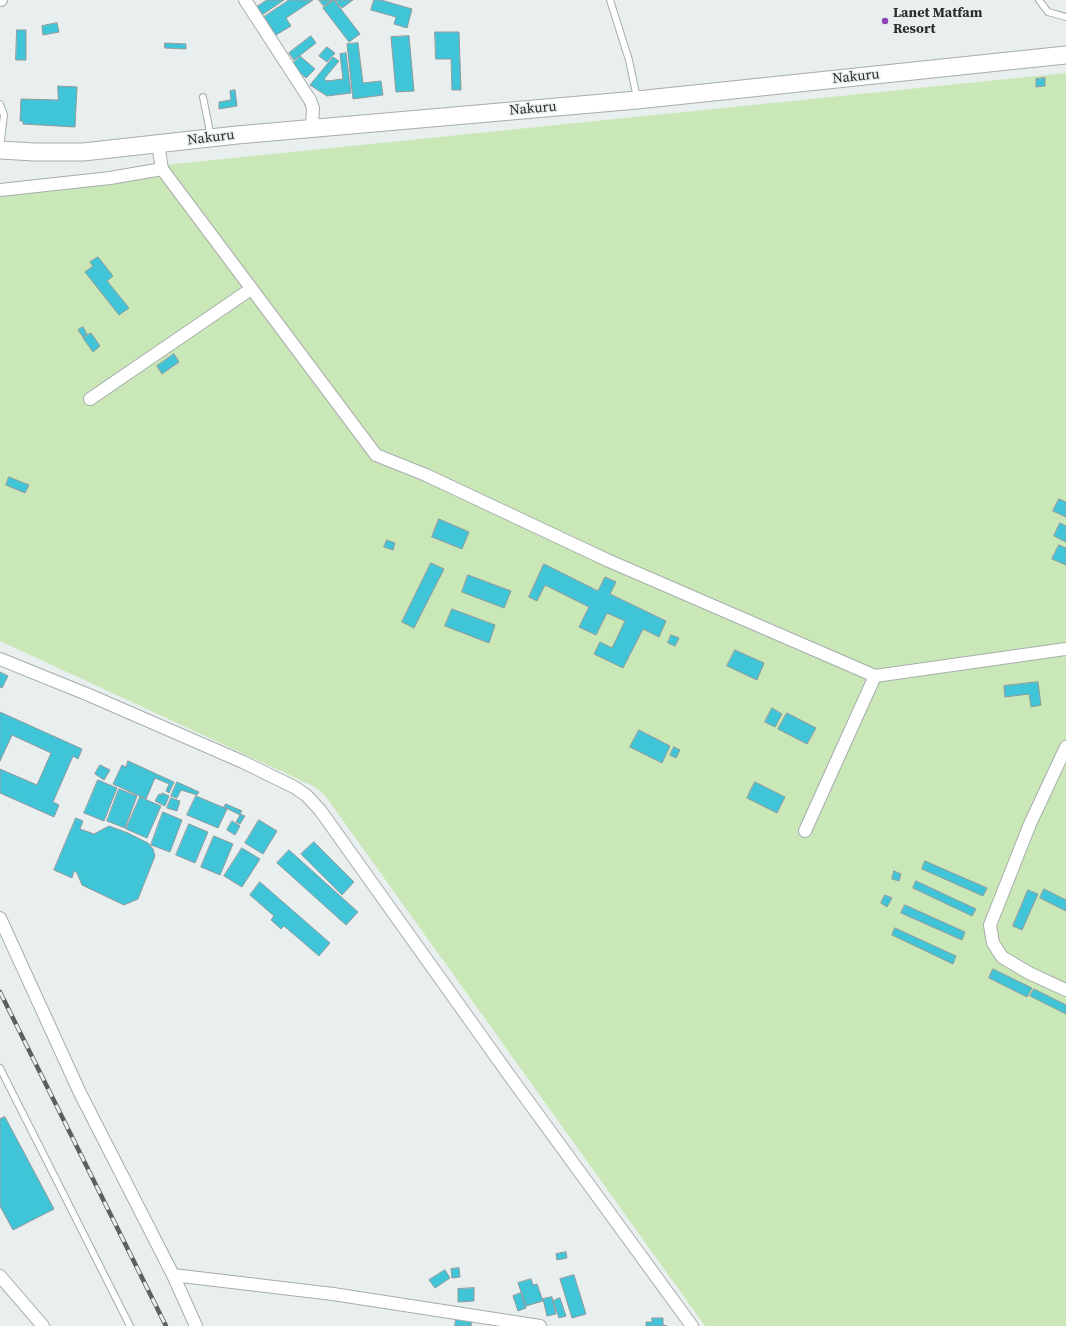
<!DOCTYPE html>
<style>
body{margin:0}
canvas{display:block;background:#e8efee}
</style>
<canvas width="1066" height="1326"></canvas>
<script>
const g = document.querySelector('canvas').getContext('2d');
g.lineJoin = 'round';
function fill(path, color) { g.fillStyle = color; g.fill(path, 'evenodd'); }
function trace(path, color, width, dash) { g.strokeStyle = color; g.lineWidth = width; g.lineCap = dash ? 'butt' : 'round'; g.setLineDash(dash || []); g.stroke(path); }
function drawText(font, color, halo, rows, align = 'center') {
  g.font = font + ' "Source Serif 4",serif'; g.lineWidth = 3; g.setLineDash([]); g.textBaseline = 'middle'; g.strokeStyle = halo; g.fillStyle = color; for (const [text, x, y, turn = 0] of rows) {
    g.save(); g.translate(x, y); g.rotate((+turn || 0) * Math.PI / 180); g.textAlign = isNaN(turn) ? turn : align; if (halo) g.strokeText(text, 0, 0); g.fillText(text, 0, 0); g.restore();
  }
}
fill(new Path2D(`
 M1066,73v1253h-361l-381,-532 -11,-8 -313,-145v-452l155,-23z`), '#cae8b7');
const building = new Path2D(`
 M267,0h17l-22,15 -5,-8z
 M289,0h24l-27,18 5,8 -15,9 -12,-18z
 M319,0h13l-8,6z
 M334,0l26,34 -11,8 -26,-34z
 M335,0h18l-11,8z
 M374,0h7l31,9 -5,19 -13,-4 2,-7 -25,-7z
 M57,23l2,9 -16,3 -1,-9z
 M17,30h9v30h-10z
 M435,32h24l2,58h-9l-1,-31h-15z
 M311,36l5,7 -22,17 -5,-7z
 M409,36l5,55 -18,1 -5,-55z
 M165,43l21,1v5l-21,-1z
 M358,43l5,40 18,-2 2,14 -30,4 -6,-55z
 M327,47l8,6 -8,9 -8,-6z
 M346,53l5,40 -24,3 -17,-11 23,-28 6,4 -15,18 3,2 16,-2 -3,-25z
 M300,56l15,13 -9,9 -15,-13z
 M1045,78v8l-9,1v-8z
 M58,86l19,1 -2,40 -52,-3v-3h-3l1,-22 37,1z
 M235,90l2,16 -18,3v-7l12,-2 -1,-9z
 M98,257l15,19 -6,5 22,27 -10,7 -34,-43 8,-6 -3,-4z
 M83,327l4,7 -4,3 -5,-7z
 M91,333l9,13 -7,6 -10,-14z
 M174,354l5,8 -17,12 -5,-8z
 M9,477l20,8 -4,8 -19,-8z
 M1059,499l7,3v15l-13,-6z
 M439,519l30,13 -7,17 -30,-12z
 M1060,523l6,3v16l-12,-6z
 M387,540l8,3 -2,7 -9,-3z
 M1059,545l7,3v17l-14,-6z
 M431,563l13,6 -30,59 -12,-6z
 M544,564l54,27 7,-14 11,5 -6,12 56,27 -7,16 -16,-8 -20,39 -29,-14 6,-12 12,6 13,-27 -18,-8 -11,22 -17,-8 10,-20 -44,-22 -8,16 -8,-4z
 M468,575l43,16 -7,17 -42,-16z
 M452,609l43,16 -6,18 -44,-17z
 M671,635l8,3 -4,8 -7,-3z
 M735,650l29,13 -7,17 -30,-14z
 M0,672l8,4 -6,12 -2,-1z
 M1038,682l3,23 -10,2 -2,-13 -24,3 -1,-11z
 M772,708l10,6 -7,13 -10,-5z
 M0,712l82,37 -4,10 -5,-3 -20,46 6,3 -5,12 -54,-24v-24l37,16 14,-32 -39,-18 -12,26z
 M787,713l29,15 -9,16 -29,-15z
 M639,730l31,16 -8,17 -32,-16z
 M674,747l6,3 -4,8 -6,-3z
 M128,761l46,21 -5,11 -3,-2 3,-7 -14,-6 -9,21 -33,-15 9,-19 4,2z
 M100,765l10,5 -6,10 -9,-6z
 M98,780l19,8 -13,33 -20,-8z
 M177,782l22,10 -2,3 -16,-5 -4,8 -6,-2z
 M755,782l30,15 -8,16 -30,-15z
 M119,789l18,7 -12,32 -18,-7z
 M162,793l7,3 -4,10 -10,-5 4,-7 3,1z
 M196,796l31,13 -9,19 -31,-13z
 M140,797l21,9 -14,32 -21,-9z
 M171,798l9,3 -3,10 -10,-3z
 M226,804l16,7 -2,3 5,2 -5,8 -4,-2 4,-7 -16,-8z
 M163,812l19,8 -12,32 -19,-7z
 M76,818l7,3 -3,8 14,5 15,-8 19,7 20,10 5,6 2,7 -17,43 -14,6 -42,-20 -5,-12 -3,-2 -2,7 -18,-8z
 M259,820l18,11 -14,23 -18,-11z
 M232,821l8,5 -5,9 -8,-5z
 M189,824l19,8 -13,31 -19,-8z
 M214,836l19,8 -13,31 -19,-8z
 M314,842l40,40 -12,13 -41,-41z
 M242,848l18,11 -18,28 -18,-11z
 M289,850l69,62 -12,13 -69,-62z
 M925,861l62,27 -4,8 -61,-27z
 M894,871l7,3 -2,7 -7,-2z
 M916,881l60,28 -4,7 -59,-28z
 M260,882l70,61 -11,13 -35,-30 -3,3 -10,-9 3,-4 -24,-21z
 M1044,889l22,11v11l-26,-13z
 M1028,890l10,4 -16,36 -9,-4z
 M885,895l7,3 -5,9 -6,-4z
 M905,905l60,27 -3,8 -61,-27z
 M895,928l61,28 -3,8 -61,-29z
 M993,969l39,19 -5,9 -38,-19z
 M1034,989l32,16v9l-36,-18z
 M5,1117l49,92 -41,21 -13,-24v-87z
 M566,1252l1,6 -10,2 -1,-6z
 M459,1268l1,9 -8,1 -1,-9z
 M445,1270l5,8 -15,10 -6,-8z
 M574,1275l12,39 -14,4 -12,-39z
 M531,1279l2,6 4,-1 6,17 -17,5 -8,-23z
 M474,1288v13l-16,1v-13z
 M521,1293l5,15 -8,3 -5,-15z
 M552,1297l4,17 -9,2 -4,-17z
 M560,1298l6,18 -7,2 -6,-17z
 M456,1318l16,1 -1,7h-16z
 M652,1318h11v7l4,1h-21v-4h6z`);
fill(building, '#40c4d8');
trace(building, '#93999b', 1);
const service = new Path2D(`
 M610,0l19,60 8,38
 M1039,0l9,12 18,5
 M203,97l8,40
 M0,104l4,11 -4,33
 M0,1068l130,258`);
const minor = new Path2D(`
 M0,0h1
 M245,0l65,100 3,8 -1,20
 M162,169l214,286 50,20 181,85 268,116 191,-27
 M0,190l110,-12 52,-9 -4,-25
 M90,399l161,-110
 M0,659l89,36 154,67 51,25 12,8 14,15 189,265 183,251
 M1066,747l-36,77 -40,101 3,18 9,14 27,16 37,17
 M805,831l70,-155
 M0,918l80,175 93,182 23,51
 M173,1275l160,19 207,32
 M0,1276l43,50`);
const secondary = new Path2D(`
 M0,150l34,2h49l154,-17 400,-35 429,-45`);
trace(service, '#a6adac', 8);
trace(minor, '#a6adac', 14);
trace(secondary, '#a6adac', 19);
trace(service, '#fff', 6);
trace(minor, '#fff', 12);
trace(secondary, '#fff', 17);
const rail = new Path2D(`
 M0,992l166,334`);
trace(rail, '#5b5f5e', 4.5);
trace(rail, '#e8efee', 3, [9]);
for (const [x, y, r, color] of [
 [885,21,4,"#8d44b7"]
]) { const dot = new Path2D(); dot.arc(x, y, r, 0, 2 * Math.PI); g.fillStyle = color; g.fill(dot); trace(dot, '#e8efee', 1.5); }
drawText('bold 14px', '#292c2b', '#e8efee', [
 ["Lanet Matfam",893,13],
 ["Resort",893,29]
], 'left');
drawText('14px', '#292c2b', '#e8efee', [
 ["Nakuru",856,77,-6],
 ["Nakuru",533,109,-5],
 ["Nakuru",211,138,-7]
]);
</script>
